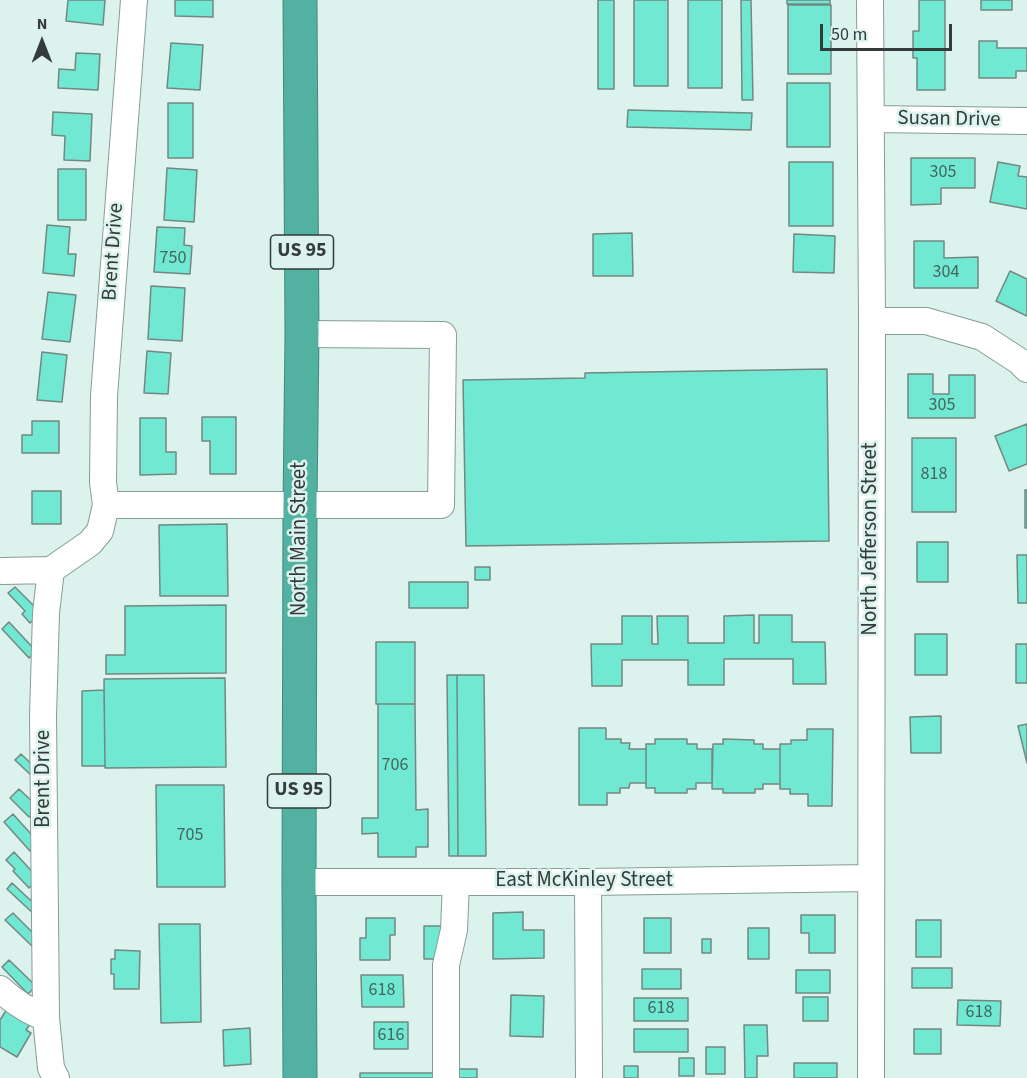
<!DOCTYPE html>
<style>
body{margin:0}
#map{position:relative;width:1027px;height:1078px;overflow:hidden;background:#dbf2ed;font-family:"Source Sans 3",sans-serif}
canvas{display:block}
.north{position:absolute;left:12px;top:12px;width:60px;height:60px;-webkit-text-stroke:4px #dbf2ed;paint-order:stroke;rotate:0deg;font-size:16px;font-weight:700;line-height:24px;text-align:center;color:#333c3a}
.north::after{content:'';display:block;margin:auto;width:21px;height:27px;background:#333c3a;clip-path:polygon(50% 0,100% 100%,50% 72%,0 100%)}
.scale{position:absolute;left:820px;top:24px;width:132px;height:27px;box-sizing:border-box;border:3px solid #333c3a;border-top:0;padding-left:8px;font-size:18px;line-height:21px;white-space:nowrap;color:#333c3a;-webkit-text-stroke:4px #dbf2ed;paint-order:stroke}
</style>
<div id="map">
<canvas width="1027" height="1078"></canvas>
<div class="north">N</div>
<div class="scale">50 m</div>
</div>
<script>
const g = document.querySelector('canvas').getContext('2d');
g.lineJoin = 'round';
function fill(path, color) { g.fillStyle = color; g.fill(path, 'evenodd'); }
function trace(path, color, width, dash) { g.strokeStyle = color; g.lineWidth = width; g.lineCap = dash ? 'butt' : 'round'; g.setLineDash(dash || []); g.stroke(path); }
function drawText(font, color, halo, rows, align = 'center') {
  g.font = font + ' "Source Sans 3",sans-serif'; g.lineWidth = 5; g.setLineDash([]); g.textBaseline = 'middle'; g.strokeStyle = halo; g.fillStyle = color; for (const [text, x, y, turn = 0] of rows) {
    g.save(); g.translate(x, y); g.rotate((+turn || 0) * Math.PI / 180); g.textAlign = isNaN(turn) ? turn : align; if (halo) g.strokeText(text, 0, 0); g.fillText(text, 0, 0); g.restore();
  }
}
const building = new Path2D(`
 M68,0h37l-2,25 -37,-4z
 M175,0h38v17l-38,-1z
 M598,0h16v89h-16z
 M634,0h34v86h-34z
 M688,0h34v88h-34z
 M741,0h10l2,100h-11z
 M787,0h43v4h-43z
 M919,0h26v90h-28v-32h-4v-27h6z
 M981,0h31v10h-31z
 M788,5h43v69h-43z
 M979,41h18v7h30v23h-11v7h-37z
 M171,43l32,2 -3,45 -33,-2z
 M76,53l24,1 -2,36 -40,-2 1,-19 16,1z
 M787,83h43v64h-43z
 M168,103h25v55h-25z
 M628,110l124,3 -1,17 -124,-3z
 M53,112l39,2 -2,47 -26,-1 1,-24 -13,-1z
 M911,158h64v30h-34v16l-30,1z
 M789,162h44v64h-44z
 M998,162l22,4 -2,10 9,1v32l-37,-7z
 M167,168l30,2 -3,52 -30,-2z
 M58,169h28v51h-28z
 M47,225l23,2 -2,27h8l-2,22 -31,-3z
 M157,227l28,1 -1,17 8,1 -2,28 -36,-2z
 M632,233l1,43h-40v-42z
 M794,234l41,2 -1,37 -41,-1z
 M914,241h30v17l34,-1v31h-64z
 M1010,271l17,8v37l-31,-15z
 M151,286l34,2 -3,53 -34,-2z
 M48,292l28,3 -6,47 -28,-3z
 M147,351l24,2 -3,41 -24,-1z
 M42,352l25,3 -5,47 -25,-2z
 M827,369l2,172 -363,5 -3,-166 122,-2v-5z
 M908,374h25v20h16v-19h26v43h-67z
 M202,417h34v57h-26v-33h-8z
 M140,418h26v34h10v22l-36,1z
 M32,421h27v32h-37v-18h10z
 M1027,424v40l-18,7 -14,-35z
 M912,438h44v74h-44z
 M1025,490h2v38h-2z
 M32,491h29v33h-29z
 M227,524l1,72h-68l-1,-71z
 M917,542h31v40h-31z
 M1017,555h10v48h-9z
 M475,567h15v13h-15z
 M409,582h59v26h-59z
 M15,587l26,26 -11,10 -8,-9 3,-3 -17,-18z
 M226,605v68l-120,1v-19h19v-49z
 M754,615v28h5v-28h33v27h33l1,42h-33v-25h-69v26h-36v-25h-66v26h-30l-1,-42h31v-28h30v28h6l-1,-28h31v27h36v-27z
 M9,622l27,29 -7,7 -27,-29z
 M915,634h32v41h-32z
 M376,642h39v62h-39z
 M1016,644h11v39h-11z
 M447,675h10l1,181h-9z
 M457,675h27l2,181h-28z
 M225,678l1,89 -121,1 -1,-89z
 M104,690l1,76h-23v-75z
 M378,704h37l1,106 12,-1v38h-12v10h-38v-24l-16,1v-16h16z
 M941,716v37h-30l-1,-36z
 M1027,724v39l-9,-37z
 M579,728h27v11h15v4h9l-1,6h17v34h-16l-1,5h-9v5h-13v12h-28z
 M807,729h26l-1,77h-24v-12h-18v-5h-10v-45h11v-4h16z
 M655,739h32v5h10v5h15v34h-16v6h-9v4h-32v-5h-9v-44h9z
 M723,739l31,1v4h9v5h17v35h-17v5h-8v4h-32v-4h-11l1,-45h10z
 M21,754l21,20 -6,6 -21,-20z
 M156,785h68l1,102h-68z
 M19,789l19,18 -9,10 -19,-19z
 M13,814l26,29 -9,8 -26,-29z
 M14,852l25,27 -10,9 -16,-17 2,-2 -9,-9z
 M12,883l30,28 -5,6 -30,-28z
 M523,912v18h21v28l-51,1v-46z
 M13,913l26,26 -7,7 -27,-26z
 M801,915h34v38h-26v-20h-8z
 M366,918h29v17h-5v25h-30v-22h6z
 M644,918h27v35h-27z
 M916,920h25v37h-25z
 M159,924h41l1,98 -40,1z
 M424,926h17v33h-17z
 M748,928h21v31h-21z
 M702,939h9v14h-9z
 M115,950l25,1 -1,38h-25v-15h-3v-15h4z
 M9,960l27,26 -8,8 -26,-27z
 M912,968h40v20h-40z
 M642,969h39v20h-39z
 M796,970h34v23h-34z
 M361,975h42l1,32h-42z
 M511,995l33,1 -1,41 -33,-1z
 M803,997h25v24h-25z
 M634,998h54v23h-54z
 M958,1000l43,1 -1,25 -43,-1z
 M7,1009l24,14 -5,7 5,3 -14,24 -17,-10v-27z
 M374,1022h34v27h-34z
 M744,1025h23l1,31h-11v22h-12z
 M250,1028l1,36 -27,2 -1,-36z
 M634,1029h54v23h-54z
 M914,1029h27v25h-27z
 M706,1047h19v27h-19z
 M679,1058h15v18h-15z
 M794,1063h43v15h-43z
 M624,1066h14v12h-14z
 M456,1069h21v9h-21z
 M360,1073h75v5h-75z`);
fill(building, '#70e8d2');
trace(building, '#738883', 1.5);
const minor = new Path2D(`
 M134,0l-30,396 -1,86 3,23h335l2,-170 -141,-1
 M870,0l2,321 -1,757
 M871,119l156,2
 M872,321h54l56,16 37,24 8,8
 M3,571l48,-1
 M299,882h289l282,-4
 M588,882l1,196
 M0,989c14,13 28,22 46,29
 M56,1078l-5,-10 -5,-50 -3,-302 3,-103 5,-43 39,-27 10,-12 6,-26
 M446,1078v-113l8,-35 2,-48`);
const highway = new Path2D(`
 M300,0l2,334 -2,171 -1,377 1,196`);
trace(minor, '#869c97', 28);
trace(highway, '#47887c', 35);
trace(minor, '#fff', 26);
trace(highway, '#52b1a0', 33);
drawText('18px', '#426760', null, [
 ["305",943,173],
 ["750",173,259],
 ["304",946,273],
 ["305",942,406],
 ["818",934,475],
 ["706",395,766],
 ["705",190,836],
 ["618",382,991],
 ["618",661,1009],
 ["618",979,1013],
 ["616",391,1036]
]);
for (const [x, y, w] of [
 [302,252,63],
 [299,791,63]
]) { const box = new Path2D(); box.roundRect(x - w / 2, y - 17, w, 34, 4.5); g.fillStyle = '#dbf2ed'; g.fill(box); trace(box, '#333c3a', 1.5); }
drawText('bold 20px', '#333c3a', null, [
 ["US 95",302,252],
 ["US 95",299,791]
]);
drawText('21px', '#333c3a', '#dbf2ed', [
 ["Susan Drive",949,120,1],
 ["Brent Drive",114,252,-86],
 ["North Main Street",300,539,-90],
 ["North Jefferson Street",871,539,-90],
 ["Brent Drive",44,779,-90],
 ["East McKinley Street",584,881]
]);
</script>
